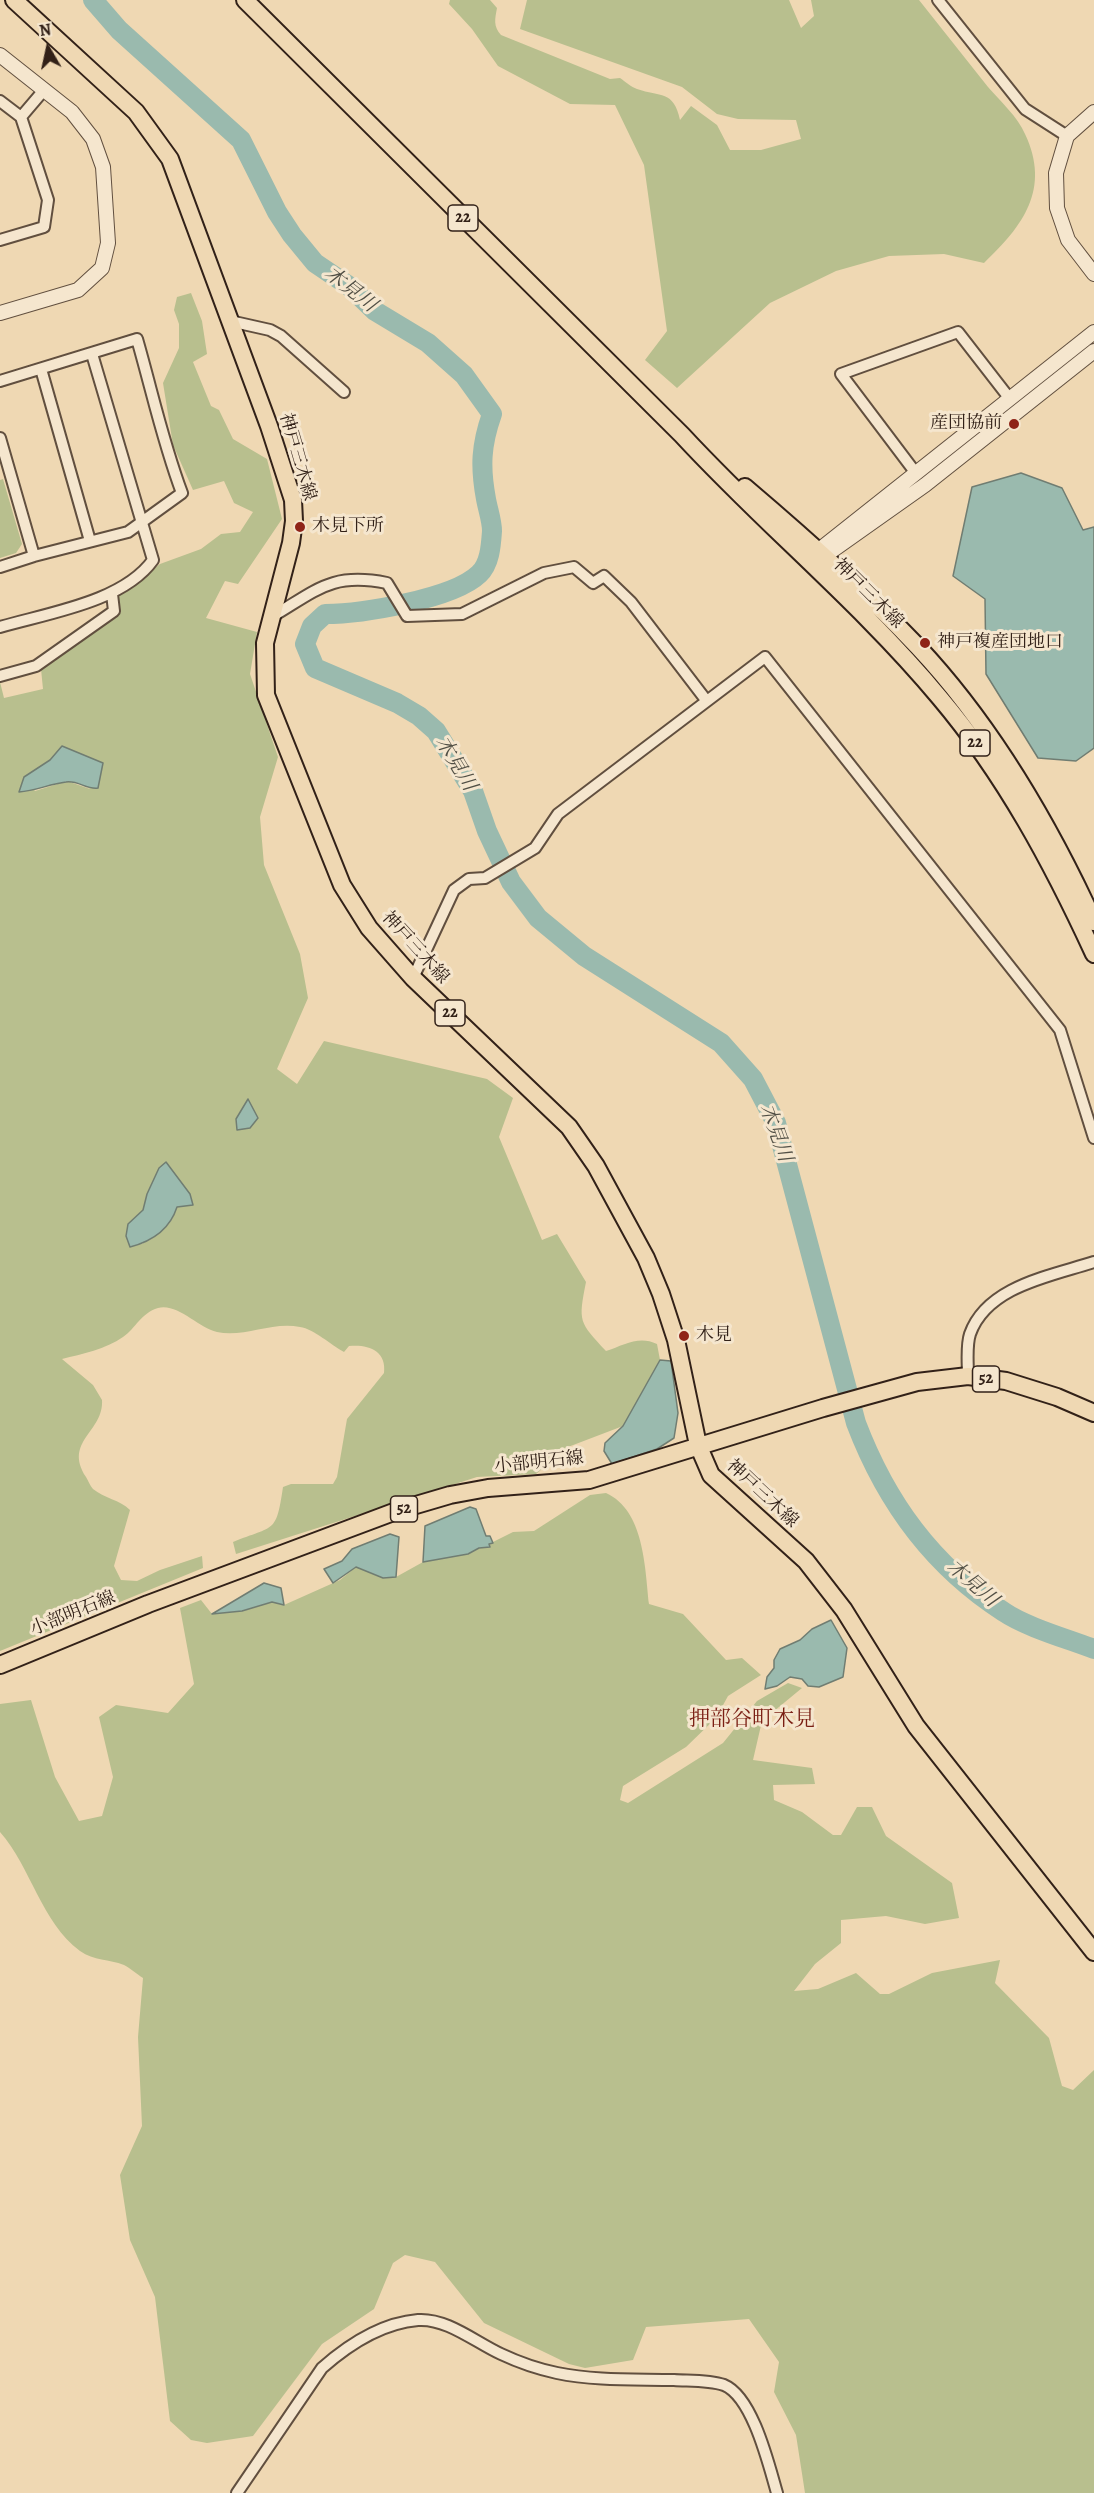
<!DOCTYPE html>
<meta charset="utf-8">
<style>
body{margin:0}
#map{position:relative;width:1094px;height:2493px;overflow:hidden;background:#efd8b3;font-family:Alegreya,serif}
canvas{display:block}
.north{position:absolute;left:18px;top:18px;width:60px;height:60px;-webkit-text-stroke:4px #f5e6ce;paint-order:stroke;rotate:351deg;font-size:16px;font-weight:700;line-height:24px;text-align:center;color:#322118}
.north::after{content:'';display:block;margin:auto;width:21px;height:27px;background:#322118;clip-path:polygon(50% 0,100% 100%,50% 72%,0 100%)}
</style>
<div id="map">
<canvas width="1094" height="2493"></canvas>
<div class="north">N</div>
</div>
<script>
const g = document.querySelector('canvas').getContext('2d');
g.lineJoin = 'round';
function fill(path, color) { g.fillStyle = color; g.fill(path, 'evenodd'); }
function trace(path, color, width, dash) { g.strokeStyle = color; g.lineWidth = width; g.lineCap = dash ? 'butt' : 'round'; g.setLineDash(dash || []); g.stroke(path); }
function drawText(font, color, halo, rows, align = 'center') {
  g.font = font + ' Alegreya,"Noto Serif JP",serif'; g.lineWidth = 6; g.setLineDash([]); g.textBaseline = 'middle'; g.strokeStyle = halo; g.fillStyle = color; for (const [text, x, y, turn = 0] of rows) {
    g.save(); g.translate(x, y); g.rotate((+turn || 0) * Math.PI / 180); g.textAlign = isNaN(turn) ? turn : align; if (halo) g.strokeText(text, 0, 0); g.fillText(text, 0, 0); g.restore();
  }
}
fill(new Path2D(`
 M450,0h40l7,8c-2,11 -4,18 4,27l109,44 10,-1c6,4 11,9 17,11 23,8 37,1 43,31l11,-14 26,19 13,25h31l40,-11 -5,-19 -58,-1 -21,-5 -35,-27 -162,-58 7,-29h262l12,28 13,-12 -3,-16h108c23,29 46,58 69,87 12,14 30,30 37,47 26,55 -2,92 -41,129l-40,-9 -55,2 -53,15 -66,32 -93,85 -32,-28 22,-29 -23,-166 -29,-60 -45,-1 -72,-38 -26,-37 -23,-25z
 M191,293l11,28 5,33 -14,8 18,44 8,4 14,29 34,20 15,60 -44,65 -13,-3 -19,37 51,14 -7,42 28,83 -18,60 4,48 36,89 8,44 -31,71 20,15 27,-43 163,38 26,19 -14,39 43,103 15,-6 29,48c-8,40 -7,40 20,69 18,-6 33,-16 51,-7l3,16 -37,66 -55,21 -32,27 -59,3 -241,77 -3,-12c42,-17 43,-8 50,-55l8,-3h42l4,-7 10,-58 37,-46c3,-23 -17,-29 -35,-27l-5,6c-13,-7 -30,-23 -44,-25 -28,-6 -56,11 -83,5 -19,-4 -39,-29 -59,-24 -17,5 -22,20 -35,29 -17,12 -41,17 -61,22l31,26 9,15c2,32 -39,41 -16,77 2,3 4,9 7,12 11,9 27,11 37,21l-16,56 7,14 16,1 23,-11 42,-14 1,12 -203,83v-969l4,16 39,-9 -2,-20 78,-54v-19l41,-32 41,-15 20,-15 19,-2 13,-20 -19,-9 -10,-22 -31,9 -20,-45 -10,-62 16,-35v-24l-5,-14 3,-13zM50,760l40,29 -23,-8 -32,10 -11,-14zM159,1168l33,37 -15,2c-8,24 -16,23 -35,37l-14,-20 15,-14 4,-16z
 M3,479l19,65 -6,9 -16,5v-78z
 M606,1493c38,17 39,74 43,111l34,10 43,46 16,-2 19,17 -33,21 -12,22 -30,29 -63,39 -3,14 8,3 95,-60 34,-42 31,-18 14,5 -40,33 -9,39 59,8 3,16 -42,1 1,15 28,12 31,23h8l16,-28h15l14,29 66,47 7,35 -34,6 -39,-8 -45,4v23l-26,21 -21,27 24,-2 38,-16 24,21h9l43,-21 68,-13 -5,23 54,55 13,48 11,4 21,-20v423h-289l-9,-58 -22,-43 5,-30 -30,-43 -103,8 -13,33 -48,8 -16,-4 -85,-41 -49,-61 -30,-7 -12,8 -19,46 -52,35 -69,92 -46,7 -16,-3 -21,-19 -15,-124 -25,-57 -10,-65 22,-49 -4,-89 5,-59c-6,-4 -13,-10 -19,-13 -15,-6 -30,-4 -44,-14 -39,-29 -49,-84 -80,-119v-128l31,-4 24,77 24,44 23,-5 11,-39 -14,-60 17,-12 52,8 26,-29 -14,-76 21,-8 11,14 30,-3 30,-9 12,3 56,-25 16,-13 27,11 13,-1 27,-15 45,-8 11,-6 11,-1 -1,-3 24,-12 21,-1 56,-36z`), '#b8bf8e');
const water = new Path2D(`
 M1021,473l41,15 21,42 11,-3v221l-18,13 -38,-3 -52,-84 -1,-75 -32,-23 19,-89z
 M62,746l41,17 -5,25c-11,2 -20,-8 -32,-6 -17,2 -30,9 -47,10l5,-15 26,-17z
 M248,1099l10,19 -8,10 -13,2 -1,-11z
 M166,1162l24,32 3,11 -16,2c-7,22 -24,34 -47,40l-4,-11 2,-12 15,-14 4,-16 12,-26z
 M660,1360l11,1 7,52 -4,25 -17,11 -45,15 -8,-13 1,-8 18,-17z
 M470,1507l6,2 10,27h4l3,7 -4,1 1,3 -11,1 -11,6 -45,8 2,-36z
 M390,1534l9,3 -3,40 -13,1 -27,-11 -23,16 -9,-14 18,-8 10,-12z
 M264,1583l17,5 3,17 -12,-3 -30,9 -30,3z
 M831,1620l16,28 -4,29 -24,10 -11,-1 -6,-7 -12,-2 -13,9 -12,3 2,-12 7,-9v-8l6,-11 20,-9 12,-11z`);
fill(water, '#9abaae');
trace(water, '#707d72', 1.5);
trace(new Path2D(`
 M93,0l26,30 122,110 36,72 15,23 23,28 34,23 26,25 53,32 36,32 28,39c-11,31 -12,53 -6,85 2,11 6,22 6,32 -1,14 -2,33 -13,43 -26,25 -118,40 -154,40l-13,12 -7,18 10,24 82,35 22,13 17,15 37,60 14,40 24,51 27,36 46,38 137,87 32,36 23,44 80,300c30,79 76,143 148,189 22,15 64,27 90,37`), '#9abaae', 20);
const minor = new Path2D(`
 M938,0l87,109 42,27
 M0,101l21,16 27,83 -4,27 -44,13
 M21,117l23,-27
 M230,321l40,9 11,6 63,56
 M41,369l49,172
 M0,381l137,-42c15,52 26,104 45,154l-54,39 -94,24
 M0,438l34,118 -34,11
 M915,472l-74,-98 117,-42 52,67
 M273,616c44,-26 59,-44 114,-33l20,33 55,-2 82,-41 30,-6 19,16 11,-7 27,26 75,98
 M0,627c48,-14 123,-25 153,-67l-61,-206
 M0,676l36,-10 78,-55 -2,-17
 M413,978l41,-88 15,-11 16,-1 50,-30 23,-34 207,-157 295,373 34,108
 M968,1376c0,-13 -2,-30 2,-42 17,-48 81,-58 124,-72
 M237,2493l85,-125c26,-23 60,-45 96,-48 29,-2 57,22 83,34 17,8 37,15 56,19 38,8 79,6 117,7 16,1 35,0 50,5 29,12 45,81 53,108`);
const tertiary = new Path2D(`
 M0,55l72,57 21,27 10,28 5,76 -6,25 -24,22 -78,23
 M1094,112l-27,24 -11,37 1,35 11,32 26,34
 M814,559l5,-9 275,-218
 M819,560l106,-75 169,-134`);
const primary = new Path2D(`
 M14,0l122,112 34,47 99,267 24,74 1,21 -3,22 -26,100 1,52 76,190 27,43 44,50 156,149 27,39 50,92 15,36 15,46 22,105 13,30 95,86 38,49 72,116 178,226
 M245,0l437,435c83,90 179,168 258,263 65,77 112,165 154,256
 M745,487c60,51 119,103 173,160 75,80 131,177 176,275
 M0,1665l148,-61 251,-94 51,-15 38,-7 101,-8 234,-72 94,-26 51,-6 38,5 51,16 37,16`);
trace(minor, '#614f3f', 14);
trace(tertiary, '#614f3f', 16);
trace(primary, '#322118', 20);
trace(minor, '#f5e6ce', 10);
trace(tertiary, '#f5e6ce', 14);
trace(primary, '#efd8b3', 16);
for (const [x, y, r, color] of [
 [1014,424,6,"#8f2418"],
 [300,527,6,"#8f2418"],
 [925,643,6,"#8f2418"],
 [684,1336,6,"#8f2418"]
]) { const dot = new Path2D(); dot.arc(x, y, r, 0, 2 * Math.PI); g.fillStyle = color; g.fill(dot); trace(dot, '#f5e6ce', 2); }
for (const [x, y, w] of [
 [463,218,30],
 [975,743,30],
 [450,1013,30],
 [986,1379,27],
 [404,1509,27]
]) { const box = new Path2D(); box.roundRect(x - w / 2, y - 13, w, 26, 4.5); g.fillStyle = '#f5e6ce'; g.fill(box); trace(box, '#322118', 1.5); }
drawText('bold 16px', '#322118', null, [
 ["22",463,218],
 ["22",975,743],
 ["22",450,1013],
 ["52",986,1379],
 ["52",404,1509]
]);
drawText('18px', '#322118', '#f5e6ce', [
 ["産団協前",1002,424,"right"],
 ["木見下所",312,527],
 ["神戸複産団地口",937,643],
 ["木見",696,1336]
], 'left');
drawText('18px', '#322118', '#f5e6ce', [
 ["神戸三木線",297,457,74],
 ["神戸三木線",868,594,45],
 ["神戸三木線",415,948,48],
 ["小部明石線",539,1463,-6],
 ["神戸三木線",762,1494,43],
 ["小部明石線",73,1614,-22]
]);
drawText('italic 20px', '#514f45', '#f5e6ce', [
 ["木見川",350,290,38],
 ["木見川",455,764,59],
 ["木見川",775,1133,70],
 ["木見川",972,1584,41]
]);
drawText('21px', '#7a1f14', '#f5e6ce', [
 ["押部谷町木見",752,1720]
]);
</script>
